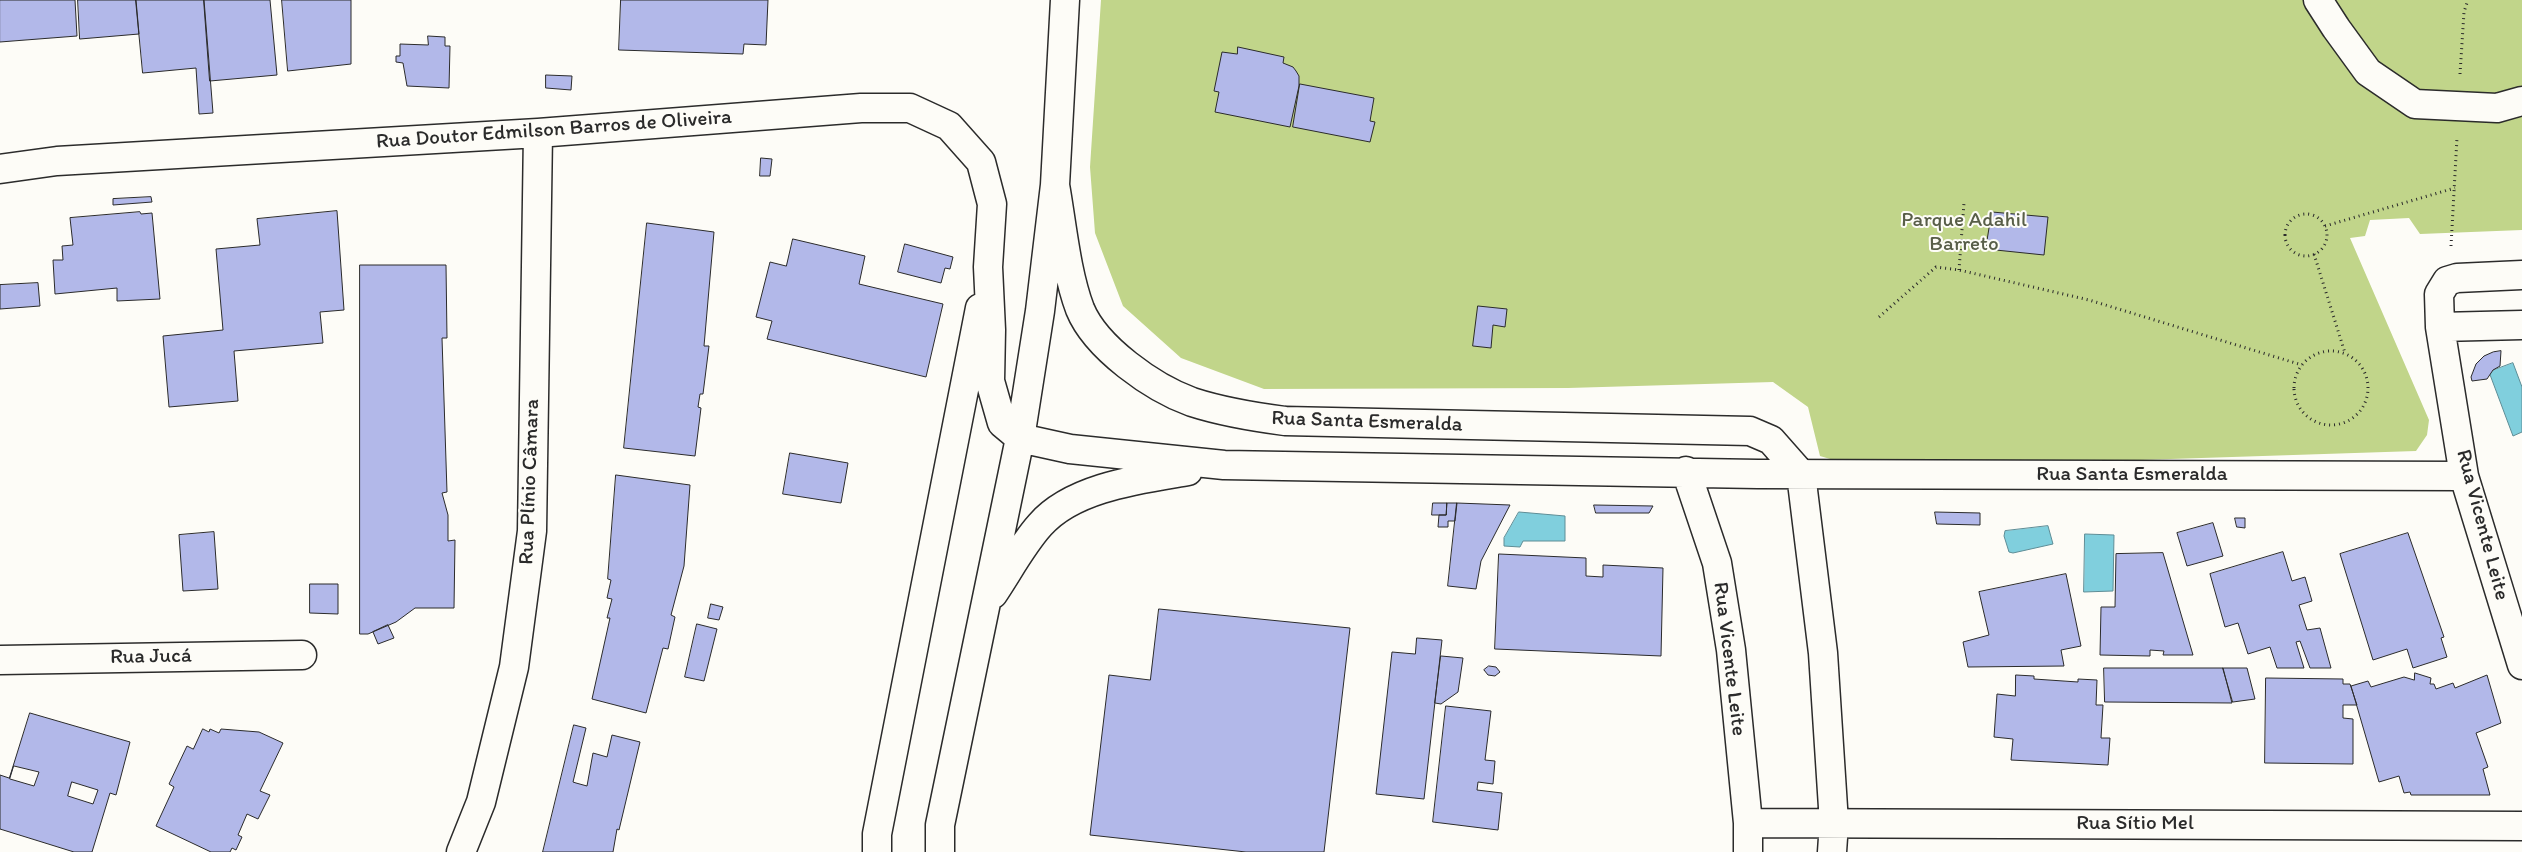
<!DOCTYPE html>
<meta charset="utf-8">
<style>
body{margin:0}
canvas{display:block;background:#fdfcf7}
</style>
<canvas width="2522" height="852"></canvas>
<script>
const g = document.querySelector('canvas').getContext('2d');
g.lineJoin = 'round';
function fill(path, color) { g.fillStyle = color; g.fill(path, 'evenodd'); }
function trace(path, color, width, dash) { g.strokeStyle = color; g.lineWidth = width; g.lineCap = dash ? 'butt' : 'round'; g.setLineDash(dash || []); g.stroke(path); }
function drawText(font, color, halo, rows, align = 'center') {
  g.font = font + ' Itim,sans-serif'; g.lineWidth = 4; g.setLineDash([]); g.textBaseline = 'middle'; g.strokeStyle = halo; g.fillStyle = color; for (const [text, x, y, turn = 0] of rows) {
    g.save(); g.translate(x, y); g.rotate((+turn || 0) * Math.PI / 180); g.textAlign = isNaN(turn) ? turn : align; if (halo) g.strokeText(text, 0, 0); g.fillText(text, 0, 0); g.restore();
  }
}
fill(new Path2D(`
 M1101,0h1421v230l-102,4 -11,-16 -39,2 -5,16 -15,2 79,182 -2,15 -11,16 -552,18 -44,-13 -12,-49 -35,-25 -205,6 -304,1 -83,-31 -58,-52 -28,-73 -5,-66z`), '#c1d58a');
const water = new Path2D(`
 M2513,363l9,24v45l-9,4 -24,-64z
 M1519,512l46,4v25h-42l-3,6 -16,-1v-8z
 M2048,526l5,18 -40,9 -4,-1 -5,-16 1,-5z
 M2085,534l29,1 -1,56 -29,1z`);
fill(water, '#80cfdd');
trace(water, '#5e8d96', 1);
const building = new Path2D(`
 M0,0h75l2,36 -77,6z
 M78,0h58l3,34 -59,5z
 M136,0h68l9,113 -14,1 -3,-46 -53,5z
 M204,0h66l7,75 -67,6z
 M282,0h69v64l-63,7z
 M621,0h147l-2,45 -22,-1 -1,10 -124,-4z
 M428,36l17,1v9h5l-1,42 -42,-2 -4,-23 -7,-1v-6h4v-12l28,1z
 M1238,47l46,10 -1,6 10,4 3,4 3,5v10l-9,41 -75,-15 4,-20 -5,-1 8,-39 15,2z
 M546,75l26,1 -1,14 -25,-2z
 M1300,84l74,14 -4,23 5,1 -5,20 -77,-15z
 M761,158l11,1 -2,17h-10z
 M151,197l1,5 -39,3v-6z
 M337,211l7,99 -24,2 3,31 -89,8 4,50 -69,6 -6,-71 60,-6 -7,-81 44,-4 -3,-26z
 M140,212l1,2 11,-1 8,86 -43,2v-13l-62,6 -2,-34h10l-1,-14 11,-1 -3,-27z
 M1992,212l56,5 -4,38 -58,-6z
 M647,223l67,9 -10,114h5l-6,48h-3l-2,13 3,1 -6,48 -71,-8z
 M793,239l72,17 -6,28 84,20 -17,73 -159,-38 5,-18 -16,-4 14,-55 16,4z
 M905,244l48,13 -3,12 -5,-1 -4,15 -43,-11z
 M360,265h86l1,73h-5l5,154 -5,1 6,22v26l7,-1 -1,68h-39l-19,14 -28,12h-8z
 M38,283l2,23 -40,3v-24z
 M1478,306l29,3 -2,18 -12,-2 -2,23 -18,-2z
 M2501,351l-1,15 -7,4 -6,9 -15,2 -1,-4 5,-13 8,-8 9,-4z
 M790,453l58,10 -7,40 -58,-9z
 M616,475l74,10 -6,81 -13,49 4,2 -7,32 -5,-1 -17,65 -54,-14 18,-81h-3l5,-19 -5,-1 4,-18 -3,-1z
 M1433,503h14l-1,12h-14z
 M1447,503h10l-2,18h-7v6h-10l1,-12h7z
 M1457,503l53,2 -29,56 -5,28 -28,-3z
 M1594,505l59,1 -4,7h-53z
 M1935,512l45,1v12l-43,-1z
 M2235,518h10v10l-8,-1z
 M2213,523l10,33 -36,10 -10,-33z
 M214,532l4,57 -35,2 -4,-56z
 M2408,533l36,104 -3,1 6,19 -34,11 -6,-19 -34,11 -33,-106z
 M2283,552l9,29 13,-4 7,24 -13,4 8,25 13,-2 11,40h-21l-10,-27 -4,1 8,26h-27l-7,-21 -22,7 -10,-31 -13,4 -15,-53z
 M2163,553l30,102h-30l1,-4 -14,-1v6l-50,-1 1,-48h14l1,-53z
 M1499,554l87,4v18l17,1v-12l60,3 -2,88 -166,-7z
 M2066,574l15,72 -20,4 3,16 -96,1 -5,-25 26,-7 -10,-43z
 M310,584h28v30l-28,-1z
 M711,604l12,3 -4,13 -11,-2z
 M1159,609l191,19 -26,224h-78l-156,-17 19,-160 41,5z
 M697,624l20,5 -13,52 -19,-4z
 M388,625l6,13 -16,6 -5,-12z
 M1417,638l25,2 -18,159 -48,-5 16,-142 23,2z
 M1441,656l22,2 -5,34 -17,12 -6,-1z
 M1489,666l7,1 4,5 -5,4 -7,-1 -4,-5z
 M2104,668h119l9,35 -127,-1z
 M2223,668h24l8,31 -22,3z
 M2415,673l16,5 -1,6h4l2,5 17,-6 2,5 32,-13 14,48 -25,10 12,34 -5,2 7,26h-79l-1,-3 -6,1 -5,-17 -20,6 -28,-96 17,-5 3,6 33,-10 10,3z
 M2016,675l18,1v3l44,3v-3l19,1 -1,25h7l-2,33h9l-2,27 -97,-5 2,-21 -19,-2 3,-43 18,2z
 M2266,678l77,1v5h7l7,21h-14v13l10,1v45l-88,-1z
 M1446,706l45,5 -6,49 10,1 -2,23 -15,-2 -1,8 25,3 -4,37 -65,-8z
 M30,713l100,29 -14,53 -6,-2 -18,59h-18l-74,-23v-54l9,3zM14,766l25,6 -5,14 -24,-7zM72,782l26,8 -5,14 -25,-8z
 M574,725l12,3 -13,54 3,1 11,3 6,-33 14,4 5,-22 28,7 -21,88 -2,-1 -4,23h-70z
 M203,729l6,3 1,-3 9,4 2,-4 38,3 24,11 -23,48 10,4 -12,24 -11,-5 -9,21 4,2 -6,13 -4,-2 -2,4h-19l-55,-26 18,-39 -5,-3 18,-38 6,3z`);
fill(building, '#b2b8e9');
trace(building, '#2b2b2b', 1);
const minor = new Path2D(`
 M2318,0l18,28 32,44 47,32 82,4 25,-7
 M0,169l57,-8 481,-28 323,-25h49l39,18 32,36 11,42 -4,63 3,63 -1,51 12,42 18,15 50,11 154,16 534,9 706,2
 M1055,185c7,39 11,87 25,124 16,39 73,79 112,93 31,10 62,15 93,19l465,10 21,9 30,34
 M2522,275l-65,3 -10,3 -8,13 1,33 24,149 58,189
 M2440,327l82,-2
 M1686,471l31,92 14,87 17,173v29
 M1801,474l22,179 11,170 -2,29
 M993,594c15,-22 29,-49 47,-69 33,-38 101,-46 148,-54
 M0,660l302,-5
 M1748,823l774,3
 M461,852l20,-50 33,-135 18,-136 6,-398
 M877,852v-18l103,-526
 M940,852v-27l80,-387 20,-127 15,-126 10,-185`);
trace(minor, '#2b2b2b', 31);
trace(new Path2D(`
 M2460,74l4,-62 4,-12
 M2285 235a21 21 0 1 1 42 0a21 21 0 1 1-42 0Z
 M2325,226l130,-38
 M2451,246l6,-108
 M2314,254l31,99
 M1959,270l5,-67
 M1879,317l57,-50 23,3 130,30 213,65
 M2294 388a37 37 0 1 1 74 0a37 37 0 1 1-74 0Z`), '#2b2b2b', 3, [1, 4]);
trace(minor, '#fdfcf7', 28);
drawText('21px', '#2b2b2b', '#fdfcf7', [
 ["Rua Doutor Edmilson Barros de Oliveira",554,130,-4],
 ["Rua Santa Esmeralda",1367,422,2],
 ["Rua Santa Esmeralda",2132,475],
 ["Rua Plínio Câmara",530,482,-88],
 ["Rua Vicente Leite",2482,525,75],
 ["Rua Jucá",151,657,-1],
 ["Rua Vicente Leite",1729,659,83],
 ["Rua Sítio Mel",2135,824]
]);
drawText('21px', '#585e48', '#fdfcf7', [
 ["Parque Adahil",1964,221],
 ["Barreto",1964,245]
]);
</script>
